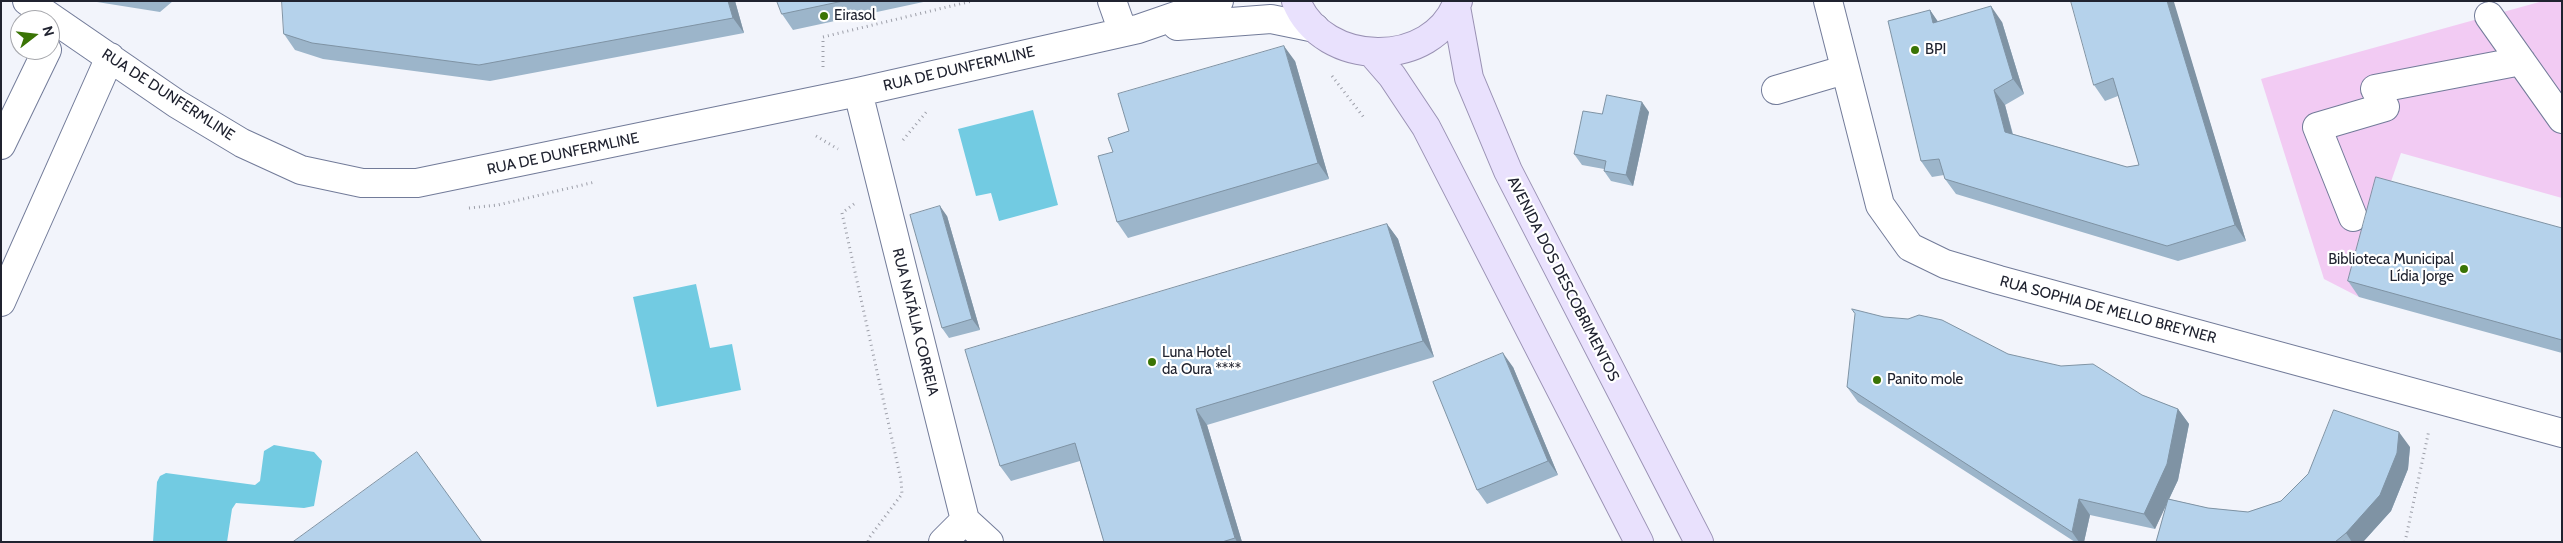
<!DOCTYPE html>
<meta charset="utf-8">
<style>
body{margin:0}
#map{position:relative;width:2563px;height:543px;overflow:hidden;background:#f2f4fb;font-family:Cabin,sans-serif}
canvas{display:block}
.frame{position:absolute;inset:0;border:2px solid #202330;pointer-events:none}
.north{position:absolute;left:10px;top:10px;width:50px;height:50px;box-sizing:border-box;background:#fff;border:1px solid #a6a7ac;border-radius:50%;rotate:74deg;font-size:14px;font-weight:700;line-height:20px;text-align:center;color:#202330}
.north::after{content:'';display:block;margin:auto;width:18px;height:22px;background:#3a7405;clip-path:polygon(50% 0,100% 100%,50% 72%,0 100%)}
</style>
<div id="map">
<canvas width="2563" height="543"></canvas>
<div class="frame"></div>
<div class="north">N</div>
</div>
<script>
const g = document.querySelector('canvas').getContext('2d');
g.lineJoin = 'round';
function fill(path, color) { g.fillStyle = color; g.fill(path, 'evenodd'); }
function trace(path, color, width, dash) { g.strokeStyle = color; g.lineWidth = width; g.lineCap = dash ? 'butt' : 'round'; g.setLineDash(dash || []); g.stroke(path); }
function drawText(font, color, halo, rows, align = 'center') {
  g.font = font + ' Cabin,sans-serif'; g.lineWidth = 4.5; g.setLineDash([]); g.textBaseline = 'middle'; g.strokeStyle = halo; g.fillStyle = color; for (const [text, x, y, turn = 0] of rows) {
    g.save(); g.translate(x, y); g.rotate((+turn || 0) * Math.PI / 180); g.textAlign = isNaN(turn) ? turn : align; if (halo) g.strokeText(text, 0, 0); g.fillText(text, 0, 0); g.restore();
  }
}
fill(new Path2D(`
 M2543,1h19v197l-161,-45 -14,40 -28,104 -35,-18 -63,-200z`), '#f2cbf3');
fill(new Path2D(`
 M1033,110l25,95 -59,16 -8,-28 -15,3 -18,-67z
 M696,284l14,64 22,-4 9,46 -84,17 -24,-110z
 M274,445l40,7 8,9 -8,45 -10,2 -68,-5 -4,6 -5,33h-74l4,-60 3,-6 6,-3 89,12 5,-4 4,-30z`), '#72cbe2');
const minor = new Path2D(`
 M27,1l150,103 65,39 59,27 61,13h55l441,-91 280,-63 81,-28
 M1112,1l11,31
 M1828,1l52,204 30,42 35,17 54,16 563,153
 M2489,16l73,103
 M1177,26l94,-7 44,9
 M1776,90l68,-20
 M858,92l107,428 24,22
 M1,145l46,-95
 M2353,217l-36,-90 68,-20 -10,-18 146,-28
 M1,302l109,-245
 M943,542l22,-22`);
const major = new Path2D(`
 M1296,1c27,67 137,69 162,0
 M1456,7l13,71 39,93 191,371
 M1372,53l20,23 34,51 213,415`);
trace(minor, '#727b99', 30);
trace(major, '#9a92b4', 30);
trace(new Path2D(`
 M823,67v-30l149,-36
 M1332,76l33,43
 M816,136l22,13
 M903,140l25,-30
 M854,204l-12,9 59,267 1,14 -33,44 -1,4
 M469,208l29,-3 97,-23
 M2405,542l24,-112`), '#9d9fa9', 3, [1, 4]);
trace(minor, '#fff', 28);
trace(major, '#e9e1fd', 28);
fill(new Path2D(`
 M96,1h77l-13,11 -63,-10z
 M735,1l9,32 -254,48 -167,-22 -28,-9 -11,-16z
 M777,1h151l-135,29 -11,-16z
 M2173,1l73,240 -68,20 -222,-67 -11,-15 -1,-4 -12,2 -11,-16 9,-151 7,11 65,1 22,72 -19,11 8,29 114,33 12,-2 -21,-69 -13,5 -11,-16z
 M1295,61l34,118 -201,59 -11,-16 -4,-70 16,-21z
 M1649,112l-16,74 -22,-5 -7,-10v-2l-22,-4 -8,-11 28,-40z
 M947,216l33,114 -31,8 -7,-10z
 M1387,224l11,15 36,118 -227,68 35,117h-138l-24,-81 -69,20 -11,-15z
 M2562,228v125l-203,-56 -11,-16z
 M2008,354l134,41 36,14 11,15 -11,56 -9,19 39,9 40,4 33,-11 129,-54 -2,22 -17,42 -28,31h-207l11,-39 -12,26 -65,-14 -6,27h-9l-217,-140 -11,-15z
 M1513,367l45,108 -71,29 -10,-14z`), '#9cb5ca');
fill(new Path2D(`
 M728,1h7l9,32 -11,-15z
 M2167,1l7,1 72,239 -11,-16z
 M1991,6l11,16 22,72 -11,-15z
 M1930,10l11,16 -8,-3z
 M1284,46l11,15 34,118 -11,-16z
 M1994,90l11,15 11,43 -11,-16z
 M1642,102l7,10 -16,74 -7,-11z
 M940,206l7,10 33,114 -8,-11z
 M1387,224l11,15 36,118 -11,-16z
 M1503,353l10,14 45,108 -10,-14z
 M1196,409l11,16 35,117h-5l-2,-4z
 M2178,409l11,15 -11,56 -23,49 -11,-15z
 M2399,432l11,15 -2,22 -17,42 -28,31h-11l-6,-9z
 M2079,499l11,16 -6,27h-5l-7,-10z`), '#7f93a4');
const building = new Path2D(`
 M282,1h446l5,17 -254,47 -167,-22 -28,-9z
 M777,1h66l-61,13z
 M2071,1h96l68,224 -68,21 -222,-67 -6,-20 -18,2 -33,-140 42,-11 3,13 58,-17 22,73 -19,11 11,42 122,35 12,-2 -26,-87 -19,7z
 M1284,46l34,117 -201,59 -19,-66 15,-4 -5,-14 21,-7 -11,-37z
 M1607,95l35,7 -16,73 -22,-4 2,-10 -32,-7 9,-43 19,3z
 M2376,177l186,51v112l-214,-59z
 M940,206l32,113 -30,9 -32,-113z
 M1387,224l36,117 -227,68 39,129 -13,4h-118l-29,-99 -75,23 -35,-116z
 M1852,309l32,8 24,2 11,-4 23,5 66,34 53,12 32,-2 49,31 36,14 -11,55 -23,50 -65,-15 -7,33 -225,-145 8,-73z
 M1503,353l45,108 -71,29 -44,-108z
 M2334,410l65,22 -2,21 -17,42 -34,38 -11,9h-179l12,-43 40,9 40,4 33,-11 27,-27z
 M417,452l65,90h-189z`);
fill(building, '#b5d2eb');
trace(building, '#7f93a4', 1);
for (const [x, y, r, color] of [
 [824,16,5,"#3a7405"],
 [1915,50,5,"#3a7405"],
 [2464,269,5,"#3a7405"],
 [1152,362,5,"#3a7405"],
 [1877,380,5,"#3a7405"]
]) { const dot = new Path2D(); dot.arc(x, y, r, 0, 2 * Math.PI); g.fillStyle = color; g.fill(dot); trace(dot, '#fff', 2); }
drawText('15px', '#202330', '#fff', [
 ["Eirasol",834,16],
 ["BPI",1925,50],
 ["Biblioteca Municipal",2454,260,"right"],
 ["Lídia Jorge",2454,277,"right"],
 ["Luna Hotel",1162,353],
 ["da Oura ****",1162,370],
 ["Panito mole",1887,380]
], 'left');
drawText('15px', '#202330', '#fff', [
 ["RUA DE DUNFERMLINE",959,69,-13],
 ["RUA DE DUNFERMLINE",168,95,33],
 ["RUA DE DUNFERMLINE",563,154,-12],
 ["AVENIDA DOS DESCOBRIMENTOS",1563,279,63],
 ["RUA SOPHIA DE MELLO BREYNER",2108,310,15],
 ["RUA NATÁLIA CORREIA",915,322,76]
]);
</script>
